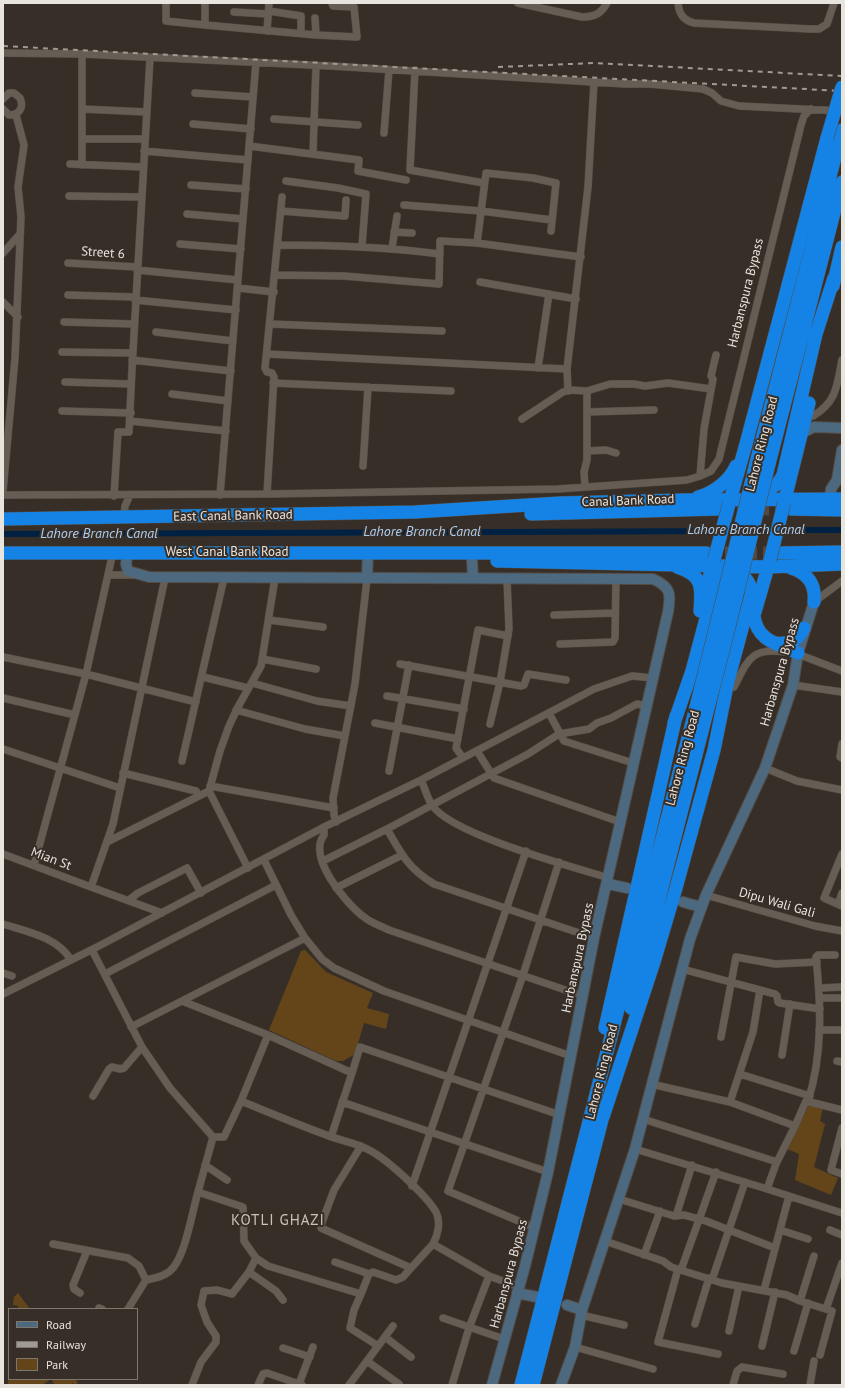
<!DOCTYPE html>
<style>
body{margin:0}
#map{position:relative;width:845px;height:1388px;overflow:hidden;background:#372f27;font-family:"PT Sans",sans-serif}
canvas{display:block}
.frame{position:absolute;inset:0;border:4px solid #e8e4de;pointer-events:none}
.legend{position:absolute;left:8px;top:1308px;width:130px;height:72px;box-sizing:border-box;background:#372f27;border:1px solid #7e7770;margin:0;padding:5px 7px;list-style:none;font-size:12px;color:#e8e4de}
.legend li{display:flex;align-items:center;gap:8px;height:20px}
.legend b{width:20px;border:1px solid #7e7770}
</style>
<div id="map">
<canvas width="845" height="1388"></canvas>
<div class="frame"></div>
<ul class="legend">
<li><b style="height:5px;background:#4d6980"></b>Road</li>
<li><b style="height:5px;background:#9f9a93"></b>Railway</li>
<li><b style="height:11px;background:#634519"></b>Park</li>
</ul>
</div>
<script>
const g = document.querySelector('canvas').getContext('2d');
g.lineJoin = 'round';
function fill(path, color) { g.fillStyle = color; g.fill(path, 'evenodd'); }
function trace(path, color, width, dash) { g.strokeStyle = color; g.lineWidth = width; g.lineCap = dash ? 'butt' : 'round'; g.setLineDash(dash || []); g.stroke(path); }
function drawText(font, color, halo, rows, align = 'center') {
  g.font = font + ' "PT Sans",sans-serif'; g.lineWidth = 4; g.setLineDash([]); g.textBaseline = 'middle'; g.strokeStyle = halo; g.fillStyle = color; for (const [text, x, y, turn = 0] of rows) {
    g.save(); g.translate(x, y); g.rotate((+turn || 0) * Math.PI / 180); g.textAlign = isNaN(turn) ? turn : align; if (halo) g.strokeText(text, 0, 0); g.fillText(text, 0, 0); g.restore();
  }
}
fill(new Path2D(`
 M305,950l21,22 47,21 -6,15 22,6 -3,15 -22,-6 -9,31 -12,7h-7l-67,-31 32,-79z
 M809,1105l14,3 -3,13 5,3 -11,43 24,11 -7,17 -36,-15 4,-26 -12,-5z
 M18,1293l12,16h-12v-3l-5,-1 1,-8z
 M9,1348v31h42l-9,6h-34z
 M55,1379h20l3,4 -3,2 -2,-2 -4,2h-14l-3,-4z`), '#634519');
trace(new Path2D(`
 M753,530h89
 M3,534l736,-3`), '#012142', 6);
trace(new Path2D(`
 M718,509h73
 M706,553h73`), '#524a42', 13, [13, 6]);
const street = new Path2D(`
 M166,3v18l39,4v-22
 M518,3l64,14c12,0 19,-3 25,-14
 M678,3c1,11 5,17 16,20l116,6h9l8,-5 7,-21
 M269,11l32,5v17
 M234,12l34,2
 M315,18l1,17
 M205,25l111,10 41,2 -3,-30 -21,-1 -1,-3
 M267,31l2,-28
 M3,53l79,1 249,12 294,18h25l53,5 9,4 9,8 18,5 103,5
 M82,54v111
 M415,70l-5,100 74,13
 M195,93l58,4
 M3,99l6,-6h5l6,5c4,9 0,17 -11,17l-6,-6
 M82,109l65,3
 M274,119l84,6
 M193,124l58,5
 M384,133l5,-63
 M82,139h63
 M249,146l110,14 -1,11 48,9
 M144,151l104,9
 M313,154l3,-89
 M70,164l73,3
 M286,181l52,7 28,6 -4,52
 M191,185l55,4
 M69,196l72,1
 M404,205l77,6 71,9
 M281,211l64,5 1,-16
 M187,214l56,5
 M394,232l18,1
 M477,243l9,-70 47,5 23,5 -5,48
 M180,244l61,5
 M278,245c54,0 108,2 162,9
 M392,248l5,-32
 M3,253l17,-19
 M68,263l69,4
 M137,270l101,10
 M275,275l69,1 95,8 1,-43 37,2 104,14
 M480,282l96,17
 M238,288l36,4
 M68,295l67,2
 M135,300l101,10
 M3,302l15,15
 M64,322l70,2
 M271,324l171,7
 M156,332l77,9
 M62,352l70,1
 M267,354l300,15 21,-182 6,-105
 M132,360l99,11
 M538,368l11,-74
 M567,369l1,22
 M65,382l66,2
 M273,383l178,8
 M172,394l56,7
 M62,411l69,2
 M587,412l67,-2
 M806,416h7c24,-14 24,-31 29,-56
 M522,419l41,-27 7,-2 17,1
 M130,421l96,10
 M587,451l19,-1 10,3
 M363,466l5,-79
 M700,476l4,-47 9,-50 -2,-3 5,-21
 M585,487l-1,-15 3,-12v-69l23,-7h24l11,2 23,-3 43,6
 M3,491l12,-133 6,-141 -3,-30 6,-42 -8,-30
 M267,494l7,-117 -2,-4 -5,-1 -2,-4 17,-171
 M3,495l264,-1 291,-5 129,-9 13,-4 11,-5 8,-12 82,-334 3,-9 7,-7
 M220,495l36,-433
 M114,496l4,-64h11l3,-63 18,-311
 M124,518l1,-12 5,-11
 M108,575h26
 M814,602l28,-21
 M554,615l61,-2
 M269,620l54,7
 M560,644l53,-2 2,-4 1,-59
 M795,653l47,18
 M3,657l83,17 110,28
 M262,659l54,10
 M400,664l121,22 3,-1 4,-11 38,6
 M203,677l45,11
 M252,683l65,18 34,5
 M793,685l49,7
 M734,687c14,-27 17,-40 51,-35
 M387,696l77,13
 M3,698l72,17
 M236,710l69,19 40,7
 M549,713l15,28 69,22
 M375,723l83,16
 M490,724l10,-42 9,-53 -2,-50
 M842,744l-2,13 2,1
 M3,749l117,39
 M477,751l17,27 126,44
 M463,758l-7,-10 22,-118 30,6
 M182,761l42,-183
 M765,768l32,13 45,9
 M389,771l20,-106
 M123,773l73,18 3,5
 M421,780c4,8 6,18 11,25 18,29 141,62 177,73
 M210,786l124,22
 M336,822l-2,-7 -1,-17 22,-114 12,-105
 M324,827v8c-17,22 22,69 40,82 7,6 17,9 25,13l194,66
 M107,842l102,-51
 M3,854l88,33
 M842,854l-18,44 18,8
 M264,860l27,55 14,23 17,21 12,9 50,23 187,65
 M323,861l64,-32
 M34,865l52,-191 27,-122
 M248,868l-39,-77 11,-40 9,-25 9,-19 23,-41 14,-88
 M336,888l66,-33
 M706,895l109,31 27,5
 M129,900l9,-7 49,-25 14,25
 M838,904l4,-11
 M162,913l-71,-26 22,-63 52,-246
 M3,924c25,8 54,13 68,36
 M594,938l-160,-54c-26,-16 -32,-29 -47,-55l141,-75 31,-20 30,-5 8,-6 14,-5 26,-14 10,2
 M92,950l50,97 28,41 43,49h11l17,-36c29,12 58,24 88,35 13,5 28,7 40,14 18,9 57,45 67,62 5,10 2,23 -3,32l56,32 30,11
 M682,969l93,25 2,2 1,6 2,1 40,6
 M3,973l9,3
 M105,974l171,-89
 M820,988l22,-1
 M3,994l94,-47 227,-120 97,-47 173,-91 38,-13 21,2
 M820,998h22
 M182,1001l86,34 84,38 8,-26 200,68
 M131,1027l174,-89
 M819,1030h23
 M721,1037l15,-80 39,7 42,-2
 M782,1055l8,-51
 M837,1061l5,1
 M740,1074l70,22
 M651,1084l79,18 65,24 11,-25 36,9
 M93,1096l16,-27 3,-2 8,2 4,-1 18,-21
 M241,1101l27,-66
 M808,1101c15,-47 13,-96 8,-144l2,-2h17
 M342,1102l206,70
 M730,1102l23,-70 7,-42
 M643,1119l134,43
 M842,1128l-11,42 11,4
 M213,1137l-15,55 45,15 1,34 12,17 12,8 93,28 8,-20 4,-2 23,8 7,-3 8,-9
 M331,1137l21,-64
 M361,1146l-27,44 -13,35v3l90,40 22,-24
 M635,1149l129,39 78,25
 M205,1165l22,15
 M412,1186l114,-335
 M767,1189l9,-25 19,-38
 M619,1199l55,17 10,-1 22,6 69,27
 M676,1216l16,-51
 M535,1228l-87,-37 75,-216 36,-113
 M780,1230l28,9
 M830,1230l12,5
 M605,1241l58,20 8,6 51,16 65,12 13,6 32,10 -12,44
 M53,1244l75,14 11,8 7,14
 M644,1255l16,-44
 M335,1262l34,12
 M678,1269l-20,73 60,12
 M681,1270l35,-98
 M249,1272l27,19 7,9
 M712,1280l33,-98
 M764,1290l25,-94
 M80,1293l-6,-4 -1,-4 14,-34
 M361,1294l-7,16 -4,18 28,18
 M800,1301l14,-45
 M99,1308l3,1
 M128,1309l18,-29c9,-2 17,-3 24,-9 15,-12 22,-59 28,-79
 M826,1309l16,-46
 M581,1315l43,10
 M443,1318l61,21
 M695,1324l14,-46
 M729,1331l10,-45
 M385,1337l26,20
 M762,1346l13,-54
 M575,1347l78,22
 M283,1348l27,9
 M794,1351l14,-48
 M367,1361l32,23
 M299,1384l14,-37
 M192,1385l9,-23 15,-20v-6l-9,-14 -6,-17 3,-14 13,-1 15,4 17,-22 7,-14
 M258,1385l5,-11 4,-1 35,12
 M349,1385l44,-59
 M452,1385l17,-57 20,-52
 M733,1385l4,-14 5,-4 41,7
 M810,1385l4,-24`);
const secondary = new Path2D(`
 M802,433l12,-6 28,1
 M830,498l1,-9 6,-9 5,-30
 M128,552l-2,12 2,7 21,6 504,2c18,8 18,15 15,33l-74,326 -46,234 -23,94 -33,119
 M472,560l1,18
 M367,579l1,-27
 M608,884l19,4
 M683,902l18,5
 M517,1293l20,4
 M567,1305l15,5
 M561,1385l14,-38 7,-37 53,-161 55,-210 16,-44 59,-127 28,-83 5,-32 16,-51`);
const highway = new Path2D(`
 M833,286l9,-39
 M756,463l86,-333
 M769,464l73,-282
 M754,487c13,5 23,1 29,-12l33,-141 18,-56
 M698,497c16,-4 32,-17 38,-31
 M784,503l25,-100
 M729,504l17,-60 81,-306
 M791,509l51,1
 M531,514l187,-5
 M3,519l412,-7 145,-9 123,-3 159,-1
 M3,553h703
 M779,553l63,-1
 M497,561l271,6 74,-3
 M677,567c26,8 25,20 23,44
 M791,568c17,5 25,17 23,34
 M705,592l9,-32
 M755,612l15,-52
 M754,616c3,25 24,28 44,37
 M775,643c13,2 23,-3 29,-15
 M631,1008l76,-296
 M605,1028l71,-312
 M603,1117l51,-155 22,-74 38,-138 14,-69 23,-86c1,-21 -21,-30 -35,-14l-24,90 -18,52
 M521,1385l175,-678
 M533,1385l72,-277`);
trace(street, '#534c45', 8);
trace(secondary, '#534c45', 12);
trace(highway, '#534c45', 14);
trace(street, '#665e54', 7);
trace(secondary, '#4d6980', 10);
trace(highway, '#1483e5', 13);
trace(new Path2D(`
 M3,46l839,45
 M498,67l97,-4 247,13`), '#9f9a93', 2, [5, 5]);
const highwayBridge = new Path2D(`
 M827,138l15,-51
 M714,560l15,-56
 M770,560l14,-57
 M696,707l60,-244
 M707,712l19,-73 43,-175`);
trace(highwayBridge, '#534c45', 14, []);
trace(highwayBridge, '#1483e5', 13);
drawText('13px', '#e8e4de', '#372f27', [
 ["Street 6",103,253,4],
 ["Harbanspura Bypass",746,293,-76],
 ["Lahore Ring Road",762,444,-76],
 ["Canal Bank Road",628,501,-2],
 ["East Canal Bank Road",233,516,-1],
 ["West Canal Bank Road",227,552],
 ["Harbanspura Bypass",780,672,-74],
 ["Lahore Ring Road",683,758,-75],
 ["Mian St",51,859,21],
 ["Dipu Wali Gali",777,903,16],
 ["Harbanspura Bypass",578,958,-78],
 ["Lahore Ring Road",602,1072,-76],
 ["Harbanspura Bypass",509,1274,-75]
]);
drawText('italic 14px', '#adccef', '#372f27', [
 ["Lahore Branch Canal",746,530],
 ["Lahore Branch Canal",422,532],
 ["Lahore Branch Canal",99,534]
]);
g.letterSpacing = '1px';
drawText('15px', '#ccc3b7', '#372f27', [
 ["KOTLI GHAZI",278,1221]
]);
g.letterSpacing = '0px';
</script>
